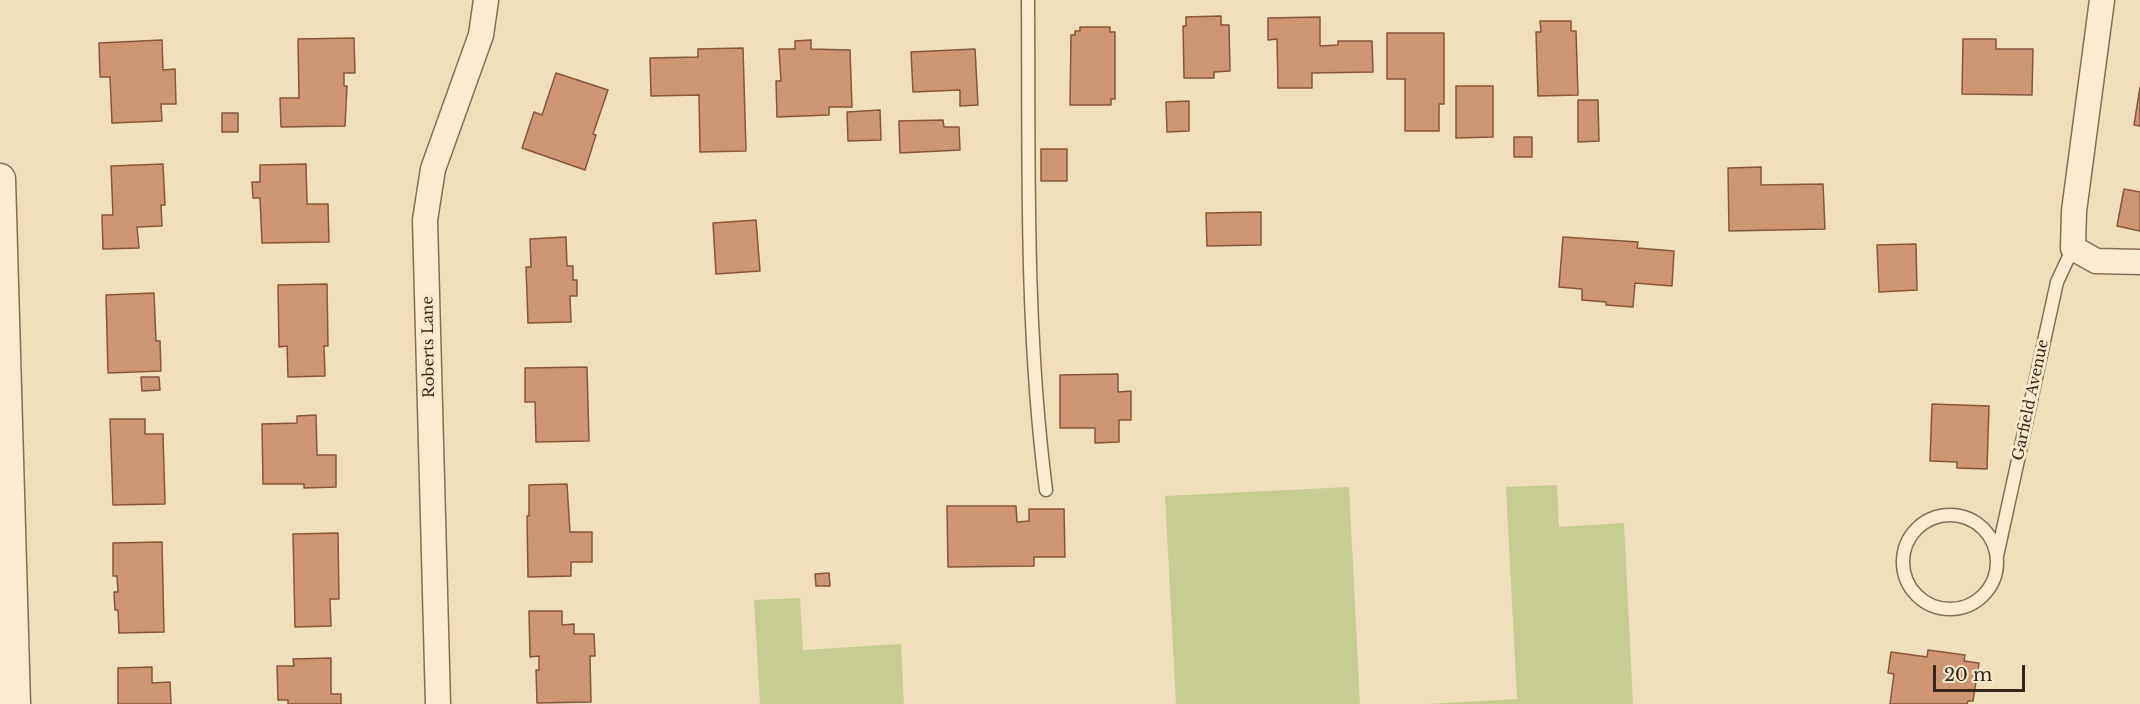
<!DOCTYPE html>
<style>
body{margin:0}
#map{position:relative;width:2140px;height:704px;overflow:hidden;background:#efdfbd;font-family:"Libre Baskerville",serif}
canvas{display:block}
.scale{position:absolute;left:1933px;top:665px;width:92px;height:27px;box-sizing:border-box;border:3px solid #36271b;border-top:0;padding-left:8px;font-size:18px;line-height:21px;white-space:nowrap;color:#36271b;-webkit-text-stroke:4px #f6e9cd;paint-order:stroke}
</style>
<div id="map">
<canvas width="2140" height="704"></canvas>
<div class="scale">20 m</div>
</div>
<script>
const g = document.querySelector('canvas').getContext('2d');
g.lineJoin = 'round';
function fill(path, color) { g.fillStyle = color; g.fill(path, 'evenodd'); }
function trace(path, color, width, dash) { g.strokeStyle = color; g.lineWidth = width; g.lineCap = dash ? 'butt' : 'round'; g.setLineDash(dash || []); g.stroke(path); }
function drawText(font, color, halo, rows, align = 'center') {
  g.font = font + ' "Libre Baskerville",serif'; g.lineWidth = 6; g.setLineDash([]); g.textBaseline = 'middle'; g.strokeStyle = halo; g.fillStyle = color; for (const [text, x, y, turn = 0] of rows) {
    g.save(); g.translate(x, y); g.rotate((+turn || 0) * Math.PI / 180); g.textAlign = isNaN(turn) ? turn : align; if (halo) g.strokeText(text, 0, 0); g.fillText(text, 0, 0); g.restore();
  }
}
fill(new Path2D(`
 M1557,485l2,42 65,-4 9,181h-205l89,-5 -11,-212z
 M1349,487l11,217h-184l-11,-208z
 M800,598l3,52 98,-6 3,60h-144l-6,-104z`), '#c7cc91');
const building = new Path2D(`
 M1221,16v9h8l1,46 -16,1v6h-30l-1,-52h3v-9z
 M1320,17v29l18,-1v-4h34l1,31 -61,1v15h-34l-1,-49 -9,1v-22z
 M1540,21h31v10h5l2,64 -40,1 -2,-64h5z
 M1080,27h30v5h5v67h-4v6h-41l1,-70h4v-4h5z
 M1387,33h57v71h-5v27h-34v-52h-18z
 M354,38l1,35h-11v13h3l-2,40 -64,1 -1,-29h19l-1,-59z
 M1963,39h33v10h37l-1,46 -70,-1z
 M162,40l1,30 12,-1 1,35h-15l1,17 -50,2 -2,-46h-10l-1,-34z
 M811,40v9l39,1 2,57h-23v8l-52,2 -1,-36h5l-2,-32h16v-8z
 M743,48l3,103 -46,1 -1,-57 -48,1 -1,-38 48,-1v-8z
 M975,49l3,56 -18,1v-16l-47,2 -2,-40z
 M556,73l52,17 -15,44 3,1 -11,35 -63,-22 12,-36 8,3z
 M1456,86h37v51l-37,1z
 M2140,87v39l-6,-1z
 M1578,100h20l1,41 -21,1z
 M1189,101v30l-22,1 -1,-30z
 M880,110l1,30 -33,1 -1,-29z
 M222,113h16v19h-16z
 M943,120l1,7h15l1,23 -60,3 -1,-32z
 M1514,137h18v20h-18z
 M1041,149h26v32h-26z
 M163,164l2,41h-4l1,21 -25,1 2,21 -36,1 -1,-34h11l-2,-49z
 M306,164l1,40h21l1,38 -67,1 -2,-45h-7l-1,-16h8v-17z
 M1761,167v18l62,-1 2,45 -96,2 -1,-63z
 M2124,189l16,3v39l-23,-5z
 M1261,212v33l-54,1 -1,-33z
 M756,220l4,51 -44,3 -3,-51z
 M566,237l1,29h6v14h4v16h-7l1,26 -43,1 -2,-56h5l-1,-28z
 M1563,237l75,5 -1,6 37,3 -2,35 -37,-3 -2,24 -27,-2v-3l-24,-2v-11l-23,-2z
 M1916,244l1,46 -38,2 -2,-47z
 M327,284l1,62h-4l1,30 -37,1 -1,-31 -8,1 -1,-62z
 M154,293l2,48h4l1,30 -53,2 -2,-78z
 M587,367l2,74 -53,1 -1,-40h-10v-34z
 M1118,374v18l13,-1v29h-12v22l-24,1v-15h-35v-53z
 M141,377h18l1,13 -18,1z
 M1932,404l57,2 -2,63 -30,-1v-6l-27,-1z
 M316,415l1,40h19v32l-32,1v-4h-41l-1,-60 35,-1v-7z
 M110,419h35v15h18l2,70 -52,1z
 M567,484l3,48h22v30h-21v14l-43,1 -1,-61h2v-31z
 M947,506h69l1,16 12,-1v-12h35l1,48h-31v9l-86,1z
 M338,533l1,66h-9l1,27 -36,1 -2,-93z
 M162,542l2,90 -45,1 -1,-23h-3l-1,-18h4l-1,-16h-4v-33z
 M829,573l1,13h-14l-1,-12z
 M529,611h33v14l12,-1v10h20l1,22h-5l1,46 -54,1 -1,-33h3v-14l-9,1z
 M1928,650l37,5 -1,6 15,2 -6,38h-5l-1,3h-77l4,-30 -6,-1 3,-21 36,5z
 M331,658v36h10v10h-53v-4h-10l-1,-34h17l-1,-7z
 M152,667v16l18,-1 1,22h-53v-36z`);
fill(building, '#ce9672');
trace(building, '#87573b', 1.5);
const service = new Path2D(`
 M1028,0c1,163 -3,328 18,490
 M1903 562a47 47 0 1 1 94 0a47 47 0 1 1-94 0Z
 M1997,556l60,-274 16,-34`);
const minor = new Path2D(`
 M2102,0l-28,211 -1,37 23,13 44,1
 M438,704l-13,-484 8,-51 48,-134 5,-35`);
const tertiary = new Path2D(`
 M0,179l15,525`);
trace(service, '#876f56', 15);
trace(minor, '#876f56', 27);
trace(tertiary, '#876f56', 33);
trace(service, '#f9ecd0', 12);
trace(minor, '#f9ecd0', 24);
trace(tertiary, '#f9ecd0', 30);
drawText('15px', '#36271b', '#f6e9cd', [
 ["Roberts Lane",429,347,-91],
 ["Garfield Avenue",2031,400,-78]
]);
</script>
